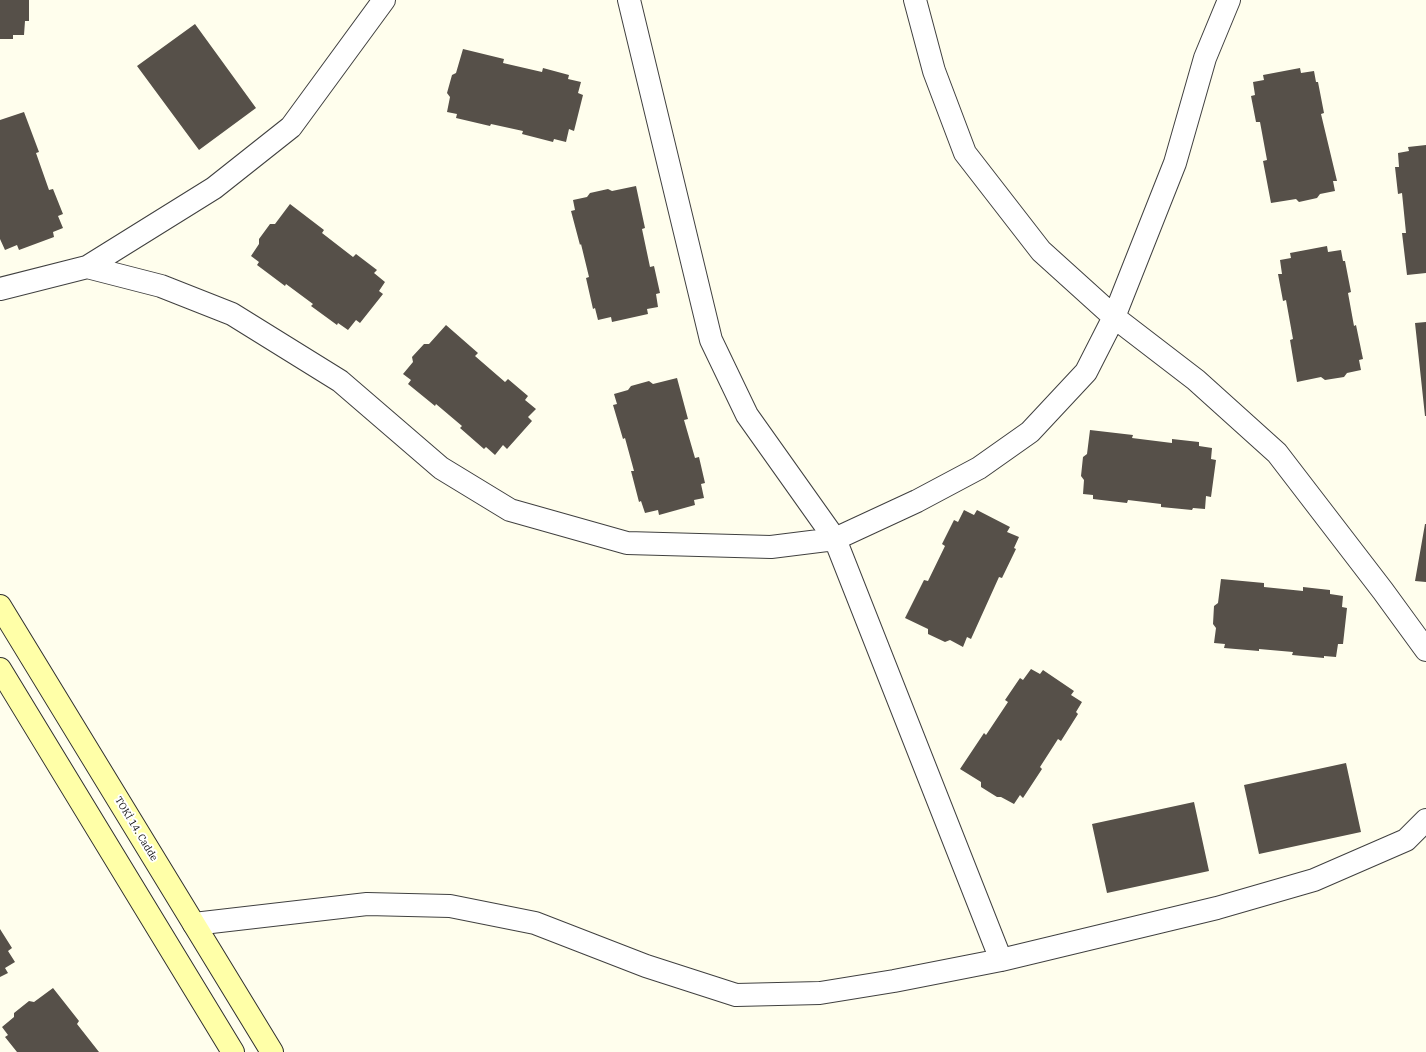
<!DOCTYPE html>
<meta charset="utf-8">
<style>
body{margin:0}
canvas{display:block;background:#fffeed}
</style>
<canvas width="1426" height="1052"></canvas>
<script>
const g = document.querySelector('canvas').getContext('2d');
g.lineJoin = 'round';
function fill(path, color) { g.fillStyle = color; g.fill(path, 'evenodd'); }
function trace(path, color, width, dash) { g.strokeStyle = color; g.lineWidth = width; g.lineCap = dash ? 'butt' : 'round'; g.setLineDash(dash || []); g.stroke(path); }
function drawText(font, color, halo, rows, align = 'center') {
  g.font = font + ' "IBM Plex Serif",serif'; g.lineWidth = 4; g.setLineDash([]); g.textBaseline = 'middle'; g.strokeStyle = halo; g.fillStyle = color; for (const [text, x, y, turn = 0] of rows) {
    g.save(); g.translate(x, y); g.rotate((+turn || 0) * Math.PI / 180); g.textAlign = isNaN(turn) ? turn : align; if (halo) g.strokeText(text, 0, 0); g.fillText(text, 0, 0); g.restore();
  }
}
fill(new Path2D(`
 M0,0h29v21h-4l-1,14h-11v4h-13z
 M195,24l61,84 -57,42 -62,-84z
 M463,49l41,10 -1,4 39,9 1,-4 26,7 -1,4 13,3 -3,11 5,2 -9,36 -5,-2 -3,13 -12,-3 -1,3 -31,-8 1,-3 -32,-7 -1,2 -34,-8 1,-4 -10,-2 3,-15 -3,-4 5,-18 4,-2z
 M1300,68l1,5 13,-2 2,11h2l6,31 -3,1 16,67h-4l2,10 -15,3 -3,4 -18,4 -3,-3 -25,4 -8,-42 4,-1 -7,-38h-4l-5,-26 4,-1 -2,-13 11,-2 -1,-5z
 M24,112l15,40 -3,1 13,37 4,-1 10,25 -5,2 5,12 -10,4 1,5 -35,13 -2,-5 -12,5 -5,-11v-119z
 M1426,145v128l-19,2 -5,-42h4l-4,-40 -4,1 -3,-27h4l-1,-14 11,-2 -1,-4z
 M636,186l9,42 -3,1 8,38 4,-1 6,27 -4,1 2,13 -11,2 1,5 -36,8 -1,-5 -13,3 -3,-12 -2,1 -7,-31 3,-1 -8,-33 -1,1 -9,-34 4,-1 -2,-10 14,-3 3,-4 18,-4 4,2z
 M290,204l34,26 -2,3 31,24 3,-3 21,16 -3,3 11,9 -6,9 4,3 -23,29 -4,-3 -8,10 -10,-7 -1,2 -26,-19 2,-2 -27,-20 -1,2 -28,-21 2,-3 -8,-6 8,-12v-5l11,-15h5z
 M1327,246l1,6 13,-2 2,11h2l6,31 -3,1 6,33 2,-1 7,34 -4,1 2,10 -14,3 -3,4 -19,3 -4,-3 -24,5 -7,-42 3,-1 -7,-39 -3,1 -5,-27h4l-2,-14 11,-2 -1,-5z
 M1426,322v94h-1l-10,-93z
 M446,325l32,28 -3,3 30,26 3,-3 20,17 -3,4 11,9 -8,8 4,4 -25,28 -4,-4 -8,10 -9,-8 -2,2 -24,-21 2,-2 -26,-22 -1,2 -27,-22 3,-4 -8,-6 10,-12 -1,-5 12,-13h5z
 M677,378l11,41 -4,1 11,38 4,-1 6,26 -4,1 3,14 -10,2 1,5 -36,10 -1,-5 -13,3 -4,-12 -2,1 -8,-31h3l-9,-33 -2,1 -10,-34 4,-1 -3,-10 14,-4 3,-4 18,-5 4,3z
 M1090,430l43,5 -1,3 40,5v-4l27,3v4l13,2 -1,11 5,1 -5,37 -5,-1 -1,13 -12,-1 -1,2 -31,-3v-3l-33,-4 -1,3 -34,-4v-4l-10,-1 1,-14 -3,-4 2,-19 4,-3z
 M964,510l10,5 3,-5 33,17 -3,5 12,5 -5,11 2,1 -14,29 -3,-1 -28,62 -4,-2 -4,10 -13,-7 -5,2 -17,-8v-5l-23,-11 19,-38 4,1 17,-35 -3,-2 12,-24 4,2z
 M1425,524h1v58l-11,-1z
 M1221,579l43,4v4l39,4v-4l27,3v4l13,2 -1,11 5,1 -4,36h-5l-2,13 -12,-1v2l-32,-3 1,-3 -34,-3v2l-35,-3 1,-4 -11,-1 2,-15 -3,-4 1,-18 4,-3z
 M1031,669l9,5 3,-4 31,21 -3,4 11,7 -6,10 2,2 -17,27 -3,-2 -18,28 2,2 -19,29 -3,-3 -6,9 -13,-7h-4l-16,-10v-5l-21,-13 24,-36 2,2 22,-33 -3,-2 15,-22 3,2z
 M1346,763l15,69 -102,22 -15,-69z
 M1194,802l15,69 -102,22 -15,-69z
 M0,929l12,19 -4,3 7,11 -10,6 3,5 -8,4z
 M53,988l26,33 -2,3 22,28h-82l-12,-15 3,-2 -6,-8 12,-10v-4l15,-12 5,1z`), '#565049');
const minor = new Path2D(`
 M629,0l82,340 36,75 88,124 166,421
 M915,0l19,71 31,82 76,98 73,66 82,63 81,73 106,138 43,59
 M87,267l74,19 71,28 108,67 101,87 69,42 117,33 144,4 64,-8 82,-38 62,-33 51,-36 56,-60 28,-55 61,-154 30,-105 24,-58
 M0,289l87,-22 127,-79 77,-61 93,-127
 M194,924l173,-20 83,2 85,17 111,43 90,29 84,-2 74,-12 107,-21 216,-52 97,-28 92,-40 20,-20`);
const secondary = new Path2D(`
 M0,606l272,446
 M0,669l233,383`);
trace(minor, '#404040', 24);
trace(secondary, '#2f2f2f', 24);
trace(minor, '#fff', 22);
trace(secondary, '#ffffa8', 22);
drawText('10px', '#0d0d0d', '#fff', [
 ["TOKİ 14. Cadde",136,829,59]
]);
</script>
